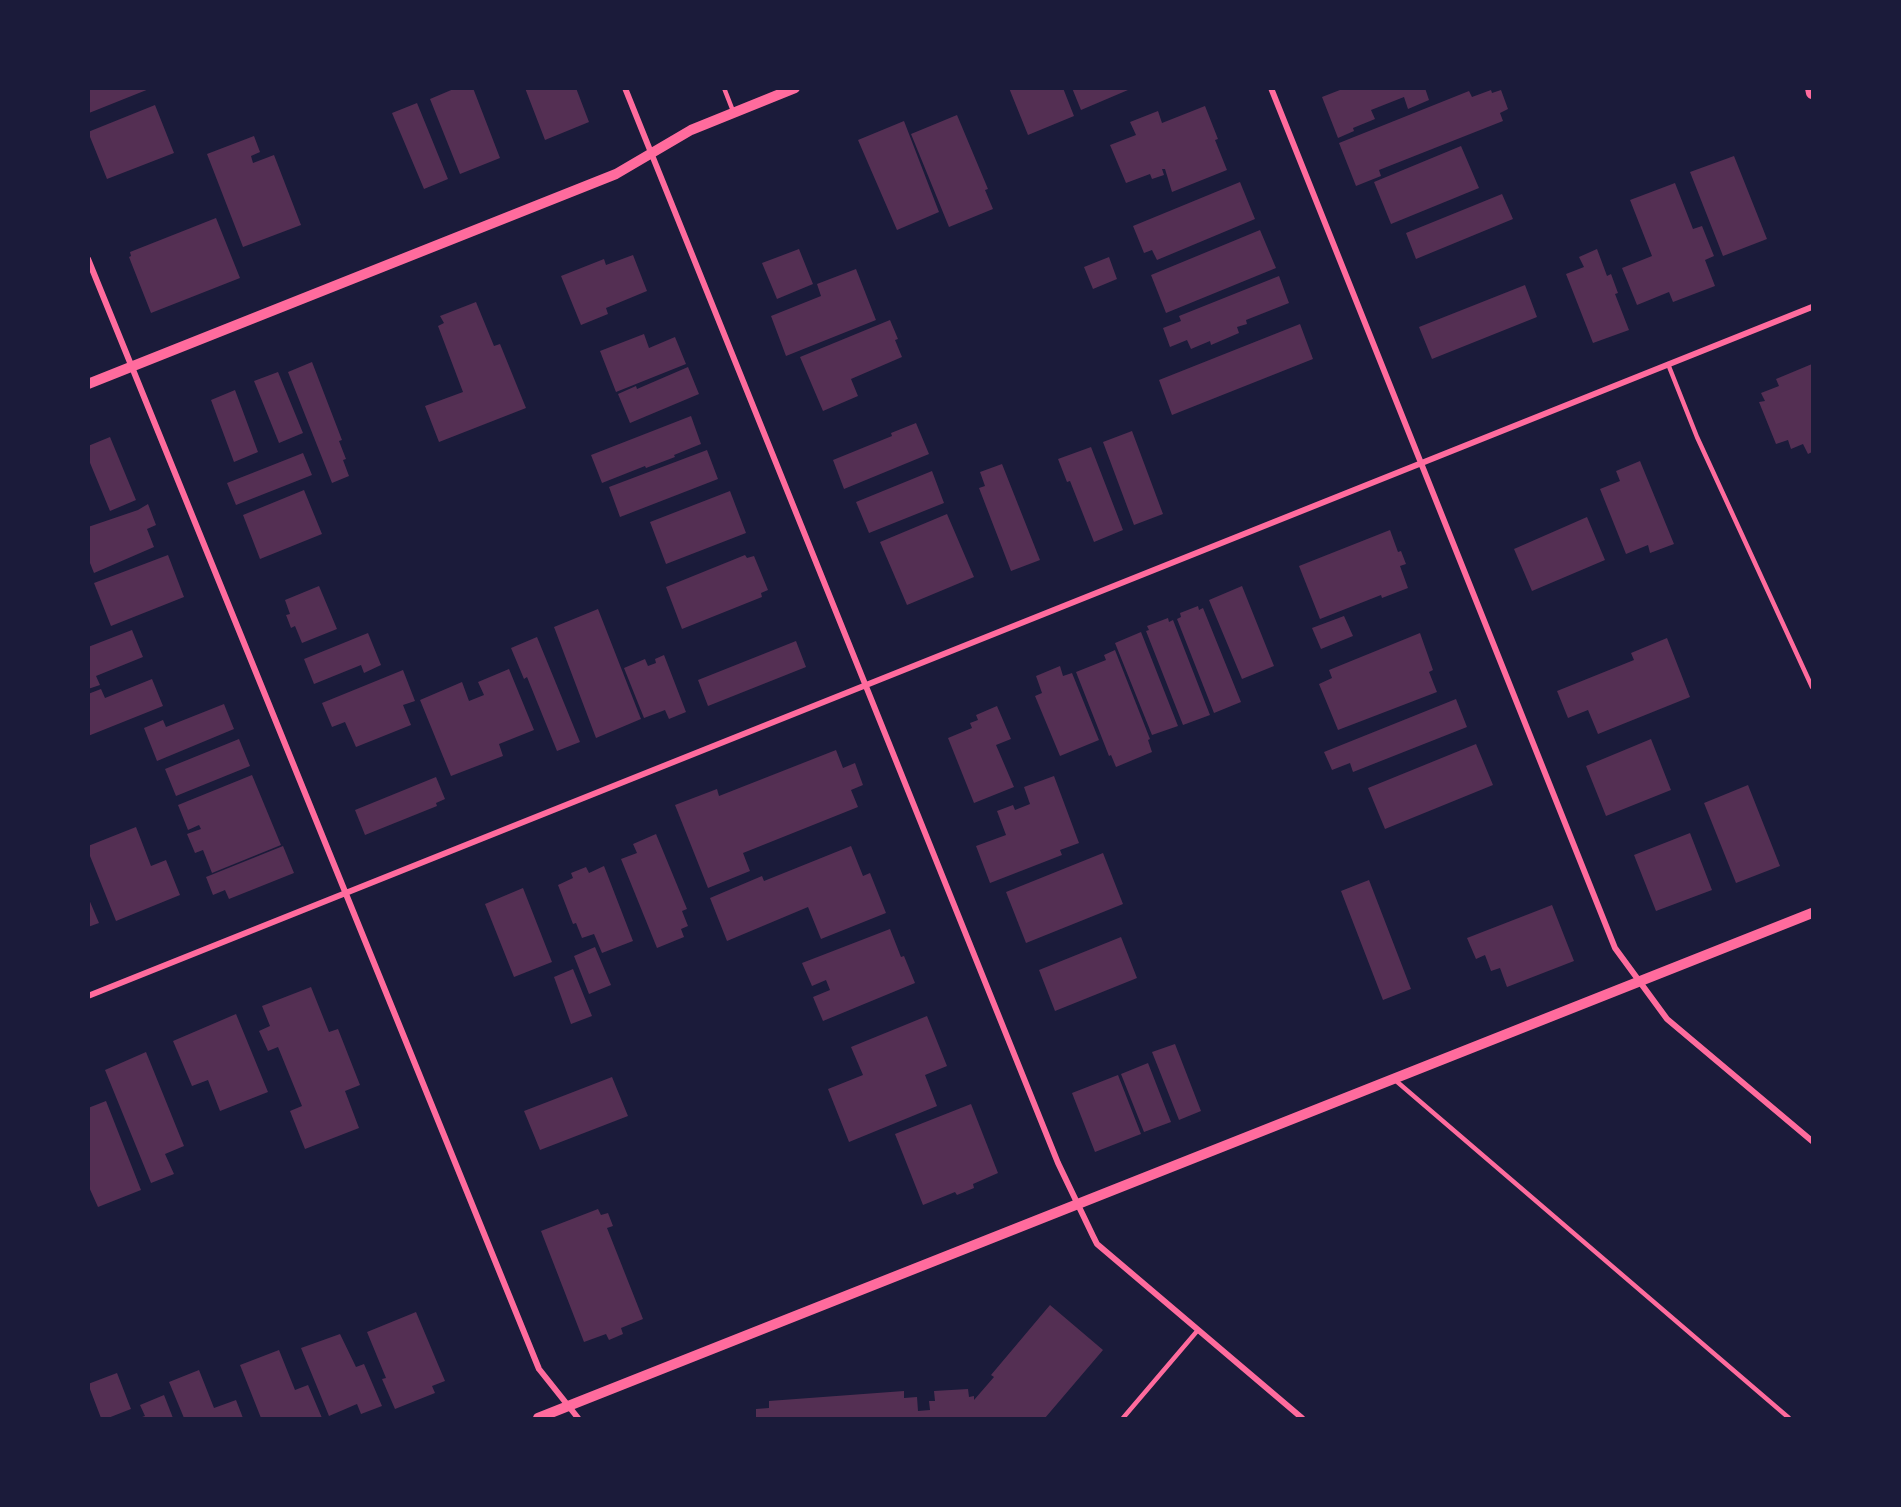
<!DOCTYPE html>
<style>
body{margin:0}
#map{position:relative;width:1901px;height:1507px;overflow:hidden;background:#1b1b3a;font-family:Signika,sans-serif}
canvas{display:block}
.frame{position:absolute;inset:0;border:90px solid #1b1b3a;pointer-events:none}
</style>
<div id="map">
<canvas width="1901" height="1507"></canvas>
<div class="frame"></div>
</div>
<script>
const g = document.querySelector('canvas').getContext('2d');
g.lineJoin = 'round';
function fill(path, color) { g.fillStyle = color; g.fill(path, 'evenodd'); }
function trace(path, color, width, dash) { g.strokeStyle = color; g.lineWidth = width; g.lineCap = dash ? 'butt' : 'round'; g.setLineDash(dash || []); g.stroke(path); }
fill(new Path2D(`
 M88,88h61v1l-60,24z
 M456,88h17l27,70 -40,16 -30,-75z
 M525,88h51l13,34 -44,18z
 M1009,88h54l11,28 -46,19z
 M1072,88h56v2l-47,20z
 M1345,88h80l4,12 -21,9 -4,-12 -33,13 4,9 -22,9 1,3 -16,7 -16,-41z
 M1491,90l1,3 9,-3 7,19 -8,4 3,8 -124,49 2,6 -25,10 -17,-43 130,-52 3,6z
 M417,103l31,76 -24,10 -32,-76z
 M155,105l19,48 -67,26 -19,-47z
 M1205,106l13,33 -3,1 12,30 -55,22 -7,-23h-3l2,6 -12,4 -2,-5 -24,9 -16,-38 26,-10 -6,-13 28,-11 4,12z
 M957,115l31,74 -3,1 8,19 -44,18 -38,-93z
 M904,121l35,91 -42,18 -39,-90z
 M254,136l6,16 -9,4 2,7 21,-8 27,70 -58,22 -36,-93z
 M1461,146l18,42 -88,36 -17,-42z
 M1734,156l33,83 -44,17 -33,-84z
 M1240,182l15,37 -98,41 -5,-10 -8,3 -11,-27z
 M1675,183l18,46 9,-3 12,30 -9,4 10,26 -42,16 -4,-10 -32,13 -15,-37 30,-12 -22,-56z
 M1502,194l11,25 -97,40 -10,-26z
 M216,218l24,60 -89,35 -22,-56 2,-1 -1,-4z
 M1260,230l16,38 -110,45 -15,-38z
 M799,249l14,35 -36,15 -15,-36z
 M1597,249l10,27 4,-2 7,19 -3,1 14,36 -36,13 -27,-69 18,-7 -5,-10z
 M633,255l14,36 -41,17 2,6 -27,11 -20,-49 43,-17 2,6z
 M1109,257l8,22 -24,10 -9,-22z
 M856,269l20,51 -90,36 -15,-40 50,-20 -4,-12z
 M1279,276l10,27 -43,17 1,4 -10,3 2,6 -28,12 -1,-4 -19,8 -4,-9 -17,7 -7,-19 18,-7 -2,-5z
 M1525,285l12,32 -105,42 -13,-32z
 M476,302l18,44 6,-2 26,64 -87,34 -14,-36 38,-14 -25,-66 6,-3 -4,-7z
 M890,320l8,19 -3,1 7,17 -51,22 7,17 -35,15 -23,-54z
 M1300,324l13,35 -141,56 -13,-35z
 M644,334l5,14 26,-11 11,27 -70,28 -16,-41z
 M312,362l30,78 -3,1 7,18 -3,1 6,16 -17,7 -44,-111z
 M1812,364v88l-4,2 -5,-10 -12,5 -3,-9 -12,4 -17,-42 6,-1 -4,-8 18,-7 -3,-7z
 M688,367l11,27 -69,29 -12,-29 18,-8 1,3z
 M278,372l25,61 -24,10 -25,-62z
 M235,390l23,62 -24,10 -23,-62z
 M691,416l10,28 -27,11 1,2 -29,11 -1,-2 -43,17 -11,-28z
 M916,423l13,31 -85,35 -11,-29 59,-24 -1,-3z
 M1132,431l31,83 -29,11 -31,-83z
 M110,437l26,63 -26,11 -22,-53v-12z
 M1091,447l32,83 -29,12 -24,-61 -3,1 -9,-23z
 M707,450l11,29 -98,38 -11,-30z
 M303,453l9,22 -76,30 -9,-22z
 M1640,461l34,83 -24,9 -2,-8 -22,9 -26,-65 20,-8 -4,-10z
 M1002,464l38,96 -29,11 -32,-83 6,-2 -5,-14z
 M932,471l12,32 -75,30 -13,-31z
 M304,490l18,44 -62,25 -17,-44z
 M730,491l16,42 -80,31 -16,-42z
 M148,504l8,21 -9,4 7,18 -60,26 -6,-15v-31l50,-17z
 M947,514l27,63 -67,28 -27,-63z
 M1587,517l18,43 -73,31 -18,-42z
 M1390,530l8,22 3,-1 5,13 -6,2 8,22 -26,10 -1,-3 -61,24 -21,-53z
 M168,555l16,42 -73,29 -17,-43z
 M745,555l2,3 7,-2 14,34 -7,3 1,4 -80,32 -16,-42z
 M319,586l18,43 -35,14 -7,-17 -4,2 -5,-13 4,-1 -5,-14z
 M1242,586l32,80 -32,13 -33,-79z
 M1198,606l1,4 4,-2 38,94 -27,11 -37,-94 4,-2 -1,-4z
 M598,609l43,110 -45,19 -42,-111z
 M1344,616l9,20 -32,13 -9,-21z
 M1168,618l1,4 4,-2 37,95 -27,10 -37,-94 3,-1 -2,-4z
 M132,630l11,27 -47,19 4,9 -12,4v-42z
 M1141,632l37,94 -26,9 -37,-92z
 M368,633l13,32 -17,8 -3,-8 -47,19 -10,-25z
 M1420,633l13,37 -4,2 8,20 -99,38 -19,-46 13,-6 -3,-8z
 M537,637l43,105 -23,9 -30,-74 -3,2 -13,-31z
 M1667,638l23,59 -92,37 -10,-24 -20,8 -11,-27 77,-31 -3,-7z
 M796,641l10,26 -98,39 -10,-26z
 M1115,650l35,89 -2,1 4,12 -36,15 -5,-12 -2,1 -33,-84 30,-12 -2,-5z
 M664,655l22,57 -17,7 -4,-9 -21,8 -20,-50 21,-9 3,7 8,-3 -1,-4z
 M1060,666l3,10 9,-3 27,67 -39,16 -25,-60 7,-3 -6,-17z
 M509,669l25,61 -35,14 4,12 -52,20 -31,-76 42,-18 7,19 15,-6 -6,-13z
 M403,670l12,31 -12,4 8,20 -55,22 -11,-25 -13,5 -10,-24z
 M152,679l11,27 -75,30v-42l13,-5 4,9z
 M1456,699l11,28 -114,45 -3,-9 -18,7 -8,-18z
 M224,704l10,25 -77,32 -13,-33 19,-8 3,7z
 M997,706l14,33 -15,6 18,42 -40,16 -26,-65 24,-10 -2,-5 8,-3 -2,-5z
 M239,739l11,27 -74,30 -11,-27z
 M1651,739l20,51 -65,26 -20,-50z
 M1476,744l17,41 -108,44 -17,-41z
 M836,750l7,18 12,-5 8,22 -12,5 7,17 -115,46 7,18 -42,17 -33,-83 42,-16 2,7z
 M252,775l29,70 -69,28 -9,-23 -8,3 -8,-19 14,-5 -2,-4 -11,5 -10,-25z
 M1054,776l25,67 -19,7 2,5 -72,28 -14,-37 30,-11 -9,-24 16,-6 2,5 15,-6 -6,-17z
 M436,777l9,22 -9,4 1,3 -72,29 -10,-25z
 M1748,785l32,81 -44,17 -32,-80z
 M136,827l15,39 15,-6 14,35 -64,26 -28,-70v-5z
 M1690,833l22,57 -56,21 -22,-56z
 M656,834l31,75 -5,2 6,15 -7,3 3,8 -27,11 -36,-89 16,-6 -4,-9z
 M283,846l11,27 -65,26 -4,-9 -12,5 -7,-18z
 M851,846l12,30 7,-3 16,40 -65,26 -13,-32 -81,34 -17,-43 52,-22 2,5z
 M1103,853l20,51 -97,39 -20,-51z
 M604,866l29,75 -31,12 -8,-19 -12,4 -6,-15 -3,1 -15,-39 15,-7 -2,-5 15,-6 3,6z
 M1369,880l42,109 -28,11 -42,-109z
 M523,888l29,74 -38,15 -29,-73z
 M88,897l11,26 -11,4z
 M1552,905l22,56 -67,26 -7,-19 -9,3 -6,-16 -9,4 -9,-21z
 M890,929l11,28 3,-1 11,27 -92,38 -10,-24 17,-7 -4,-10 -14,6 -10,-23z
 M1121,937l16,41 -82,33 -16,-41z
 M595,947l16,38 -22,9 -15,-38z
 M573,969l19,47 -21,8 -17,-47z
 M311,987l18,45 9,-3 22,56 -15,6 14,37 -54,21 -15,-38 12,-5 -24,-59 -10,4 -9,-20 11,-5 -8,-20z
 M236,1014l32,78 -48,19 -12,-31 -16,6 -19,-45z
 M927,1016l20,50 -22,9 12,31 -88,36 -21,-53 35,-14 -12,-28z
 M1175,1044l26,67 -22,9 -27,-68z
 M146,1052l38,94 -19,8 9,20 -23,9 -46,-113z
 M1148,1063l23,59 -27,10 -23,-58z
 M1118,1075l23,59 -46,18 -23,-59z
 M612,1077l16,39 -88,34 -16,-39z
 M106,1101l35,89 -43,17 -10,-22v-77z
 M971,1104l27,69 -25,11 1,4 -17,7 -2,-3 -32,13 -28,-71z
 M598,1209l3,6 7,-2 5,13 -6,2 36,91 -22,9 2,6 -14,6 -3,-6 -22,8 -43,-111z
 M1050,1305l53,45 -58,68h-289v-9l13,-1v-7l135,-10v7l13,-1 1,14 12,-1 -1,-9h6l-1,-10 34,-2 1,8 5,-1v4l20,-23 -3,-2z
 M416,1312l29,69 -13,5 3,7 -40,16 -13,-30 4,-1 -19,-46z
 M340,1334l16,33 8,-3 18,42 -21,8 -4,-10 -28,12 -28,-68z
 M279,1350l16,40 13,-5 14,33h-61l-21,-53z
 M199,1370l15,38 22,-8 7,18h-59l-15,-36z
 M117,1373l14,36 -23,9h-7l-13,-34z
 M164,1395l9,23h-34l6,-2 -5,-11z`), '#542f53');
trace(new Path2D(`
 M724,88l9,23
 M1668,364l29,73 115,250
 M1395,1080l394,338
 M1123,1418l75,-88`), '#ff6b9d', 4.5);
trace(new Path2D(`
 M625,88l433,1075 35,73 4,8 205,174
 M1271,88l344,860 52,71 145,122
 M88,259l451,1110 39,49
 M88,996l1724,-689`), '#ff6b9d', 6);
trace(new Path2D(`
 M88,384l528,-210 75,-44 104,-42
 M538,1418l1274,-505`), '#ff6b9d', 10);
trace(new Path2D(`
 M1811,88l1,5`), '#ff6b9d', 12);
</script>
